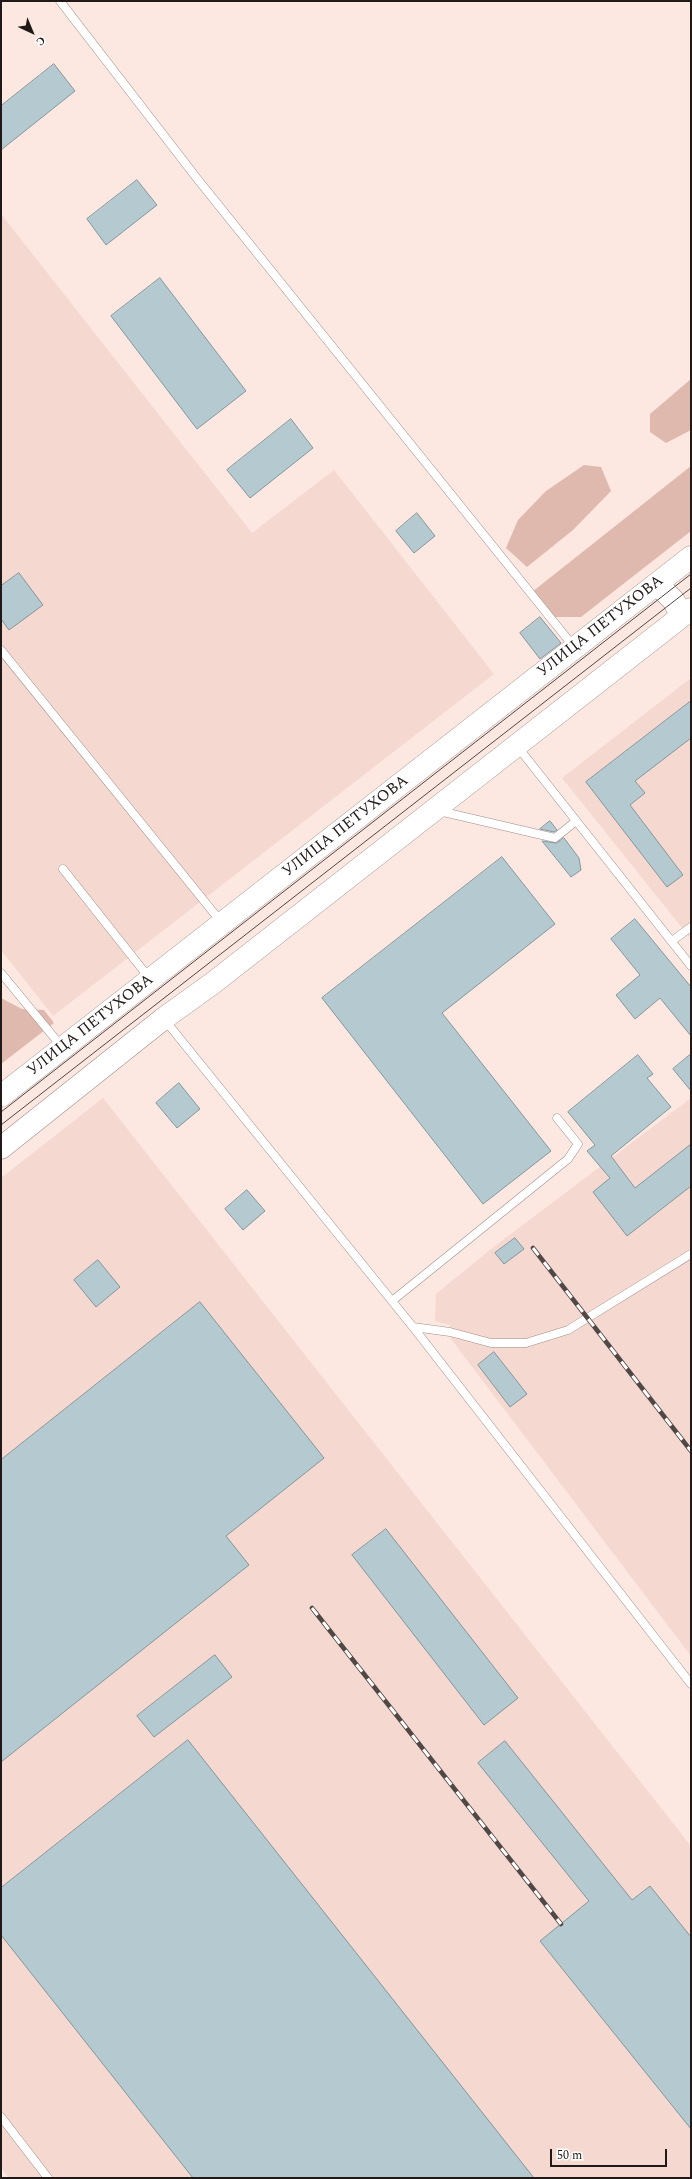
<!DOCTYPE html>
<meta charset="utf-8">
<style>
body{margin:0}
#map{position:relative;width:692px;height:2179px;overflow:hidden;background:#fce7e1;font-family:Spectral,serif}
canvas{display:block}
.frame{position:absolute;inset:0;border:2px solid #201917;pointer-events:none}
.north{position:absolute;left:12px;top:12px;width:40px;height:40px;-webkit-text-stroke:3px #fff;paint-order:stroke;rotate:136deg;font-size:11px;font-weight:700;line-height:16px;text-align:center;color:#201917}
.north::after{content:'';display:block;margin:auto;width:14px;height:18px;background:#201917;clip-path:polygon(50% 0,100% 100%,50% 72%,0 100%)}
.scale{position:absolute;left:550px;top:2149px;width:117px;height:18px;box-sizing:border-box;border:2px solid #201917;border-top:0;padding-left:5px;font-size:12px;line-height:14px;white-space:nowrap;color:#201917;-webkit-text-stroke:3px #fff;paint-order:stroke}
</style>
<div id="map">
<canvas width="692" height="2179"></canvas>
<div class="frame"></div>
<div class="north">С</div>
<div class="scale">50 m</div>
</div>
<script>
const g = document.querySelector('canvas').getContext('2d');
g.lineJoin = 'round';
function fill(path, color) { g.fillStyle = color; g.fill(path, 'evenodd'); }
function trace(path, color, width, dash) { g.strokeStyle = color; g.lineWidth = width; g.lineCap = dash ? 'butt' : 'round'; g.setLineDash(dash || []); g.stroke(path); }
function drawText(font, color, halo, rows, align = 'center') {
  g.font = font + ' Spectral,serif'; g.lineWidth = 3.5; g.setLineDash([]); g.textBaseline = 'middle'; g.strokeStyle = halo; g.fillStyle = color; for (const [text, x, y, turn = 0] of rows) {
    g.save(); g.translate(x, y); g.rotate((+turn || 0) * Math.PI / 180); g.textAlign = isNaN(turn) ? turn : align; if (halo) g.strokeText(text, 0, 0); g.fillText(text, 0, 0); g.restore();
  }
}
fill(new Path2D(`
 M1,214l251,319 82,-63 160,204 -441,342 -52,-66z
 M691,678v261l-129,-161z
 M103,1098l588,748v332h-682l-8,-10v-990z
 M691,1098v558l-240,-317 -1,-14 -15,-4 1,-27 55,-45z`), '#f5d9d0');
fill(new Path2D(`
 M691,379v51l-25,13 -16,-11v-18z
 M584,465l17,2 10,24 -38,39 -46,37 -21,-19 12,-28 28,-29z
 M691,466v65l-110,86h-29l-20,-25z
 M1,998l21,11 22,1 10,13 -53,41z`), '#dfb9ae');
const building = new Path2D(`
 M54,64l21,27 -74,59v-44z
 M137,180l20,25 -51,40 -19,-26z
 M160,278l86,113 -49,38 -86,-113z
 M291,419l22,29 -63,50 -23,-28z
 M417,513l18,23 -21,17 -18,-22z
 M19,573l24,32 -34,25 -8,-11v-33z
 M540,617l21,26 -21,16 -20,-26z
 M691,701v37l-56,43 10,12 -15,12 53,70 -16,12 -81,-105z
 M550,821l7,9 -3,2 -14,-3z
 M564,838l15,20 2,12 -10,7 -29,-36 14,2z
 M502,857l53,67 -113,89 109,138 -68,53 -161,-206z
 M635,919l56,68v49l-31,-38 -25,21 -19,-24 24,-20 -29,-36z
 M691,1054v37l-18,-22z
 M638,1055l15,19 -6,4 24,29 -60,49 24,32 56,-44v42l-64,50 -34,-44 17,-14 -23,-27 8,-6 -27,-33z
 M179,1083l21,26 -23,19 -21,-25z
 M247,1190l18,21 -22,19 -18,-21z
 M515,1238l9,11 -20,15 -9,-11z
 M98,1260l22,27 -24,20 -22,-27z
 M200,1302l124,156 -98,78 23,29 -248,197v-302z
 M494,1352l33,42 -17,13 -32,-42z
 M386,1529l132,169 -34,27 -132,-170z
 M215,1655l17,22 -78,60 -17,-21z
 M188,1740l346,438h-341l-192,-243v-47z
 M505,1741l127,159 18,-14 41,51v192l-151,-188 49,-40 -111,-138z`);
fill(building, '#b5cad0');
trace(building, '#82969b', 1);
const lane = new Path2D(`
 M60,1l139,180 375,466
 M1,650l221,273
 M517,746l174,220
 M439,811l116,27 21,-17
 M63,869l87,110
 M672,941l19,-14
 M1,973l61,74
 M164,1019l249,308 278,357
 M392,1301l176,-142 10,-15 -21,-26
 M413,1327l37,5 41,11h35l42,-13 123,-76
 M1,2117l47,61`);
const highway = new Path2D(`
 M657,584l17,17 7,15
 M1,1096l690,-539
 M1,1148l162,-129 50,-36 478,-374`);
trace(lane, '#a08e88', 9);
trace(highway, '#a08e88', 23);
trace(lane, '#fff', 8);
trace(highway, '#fff', 22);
trace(new Path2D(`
 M1,1112l690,-538
 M1,1125l690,-537`), '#514744', 1);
const rail = new Path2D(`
 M533,1248l158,203
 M312,1608l249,316`);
trace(rail, '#514744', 4.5);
trace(rail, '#fff', 3, [9]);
drawText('16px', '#201917', '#fff', [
 ["УЛИЦА ПЕТУХОВА",601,627,-38],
 ["УЛИЦА ПЕТУХОВА",346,827,-38],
 ["УЛИЦА ПЕТУХОВА",91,1026,-38]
]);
</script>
